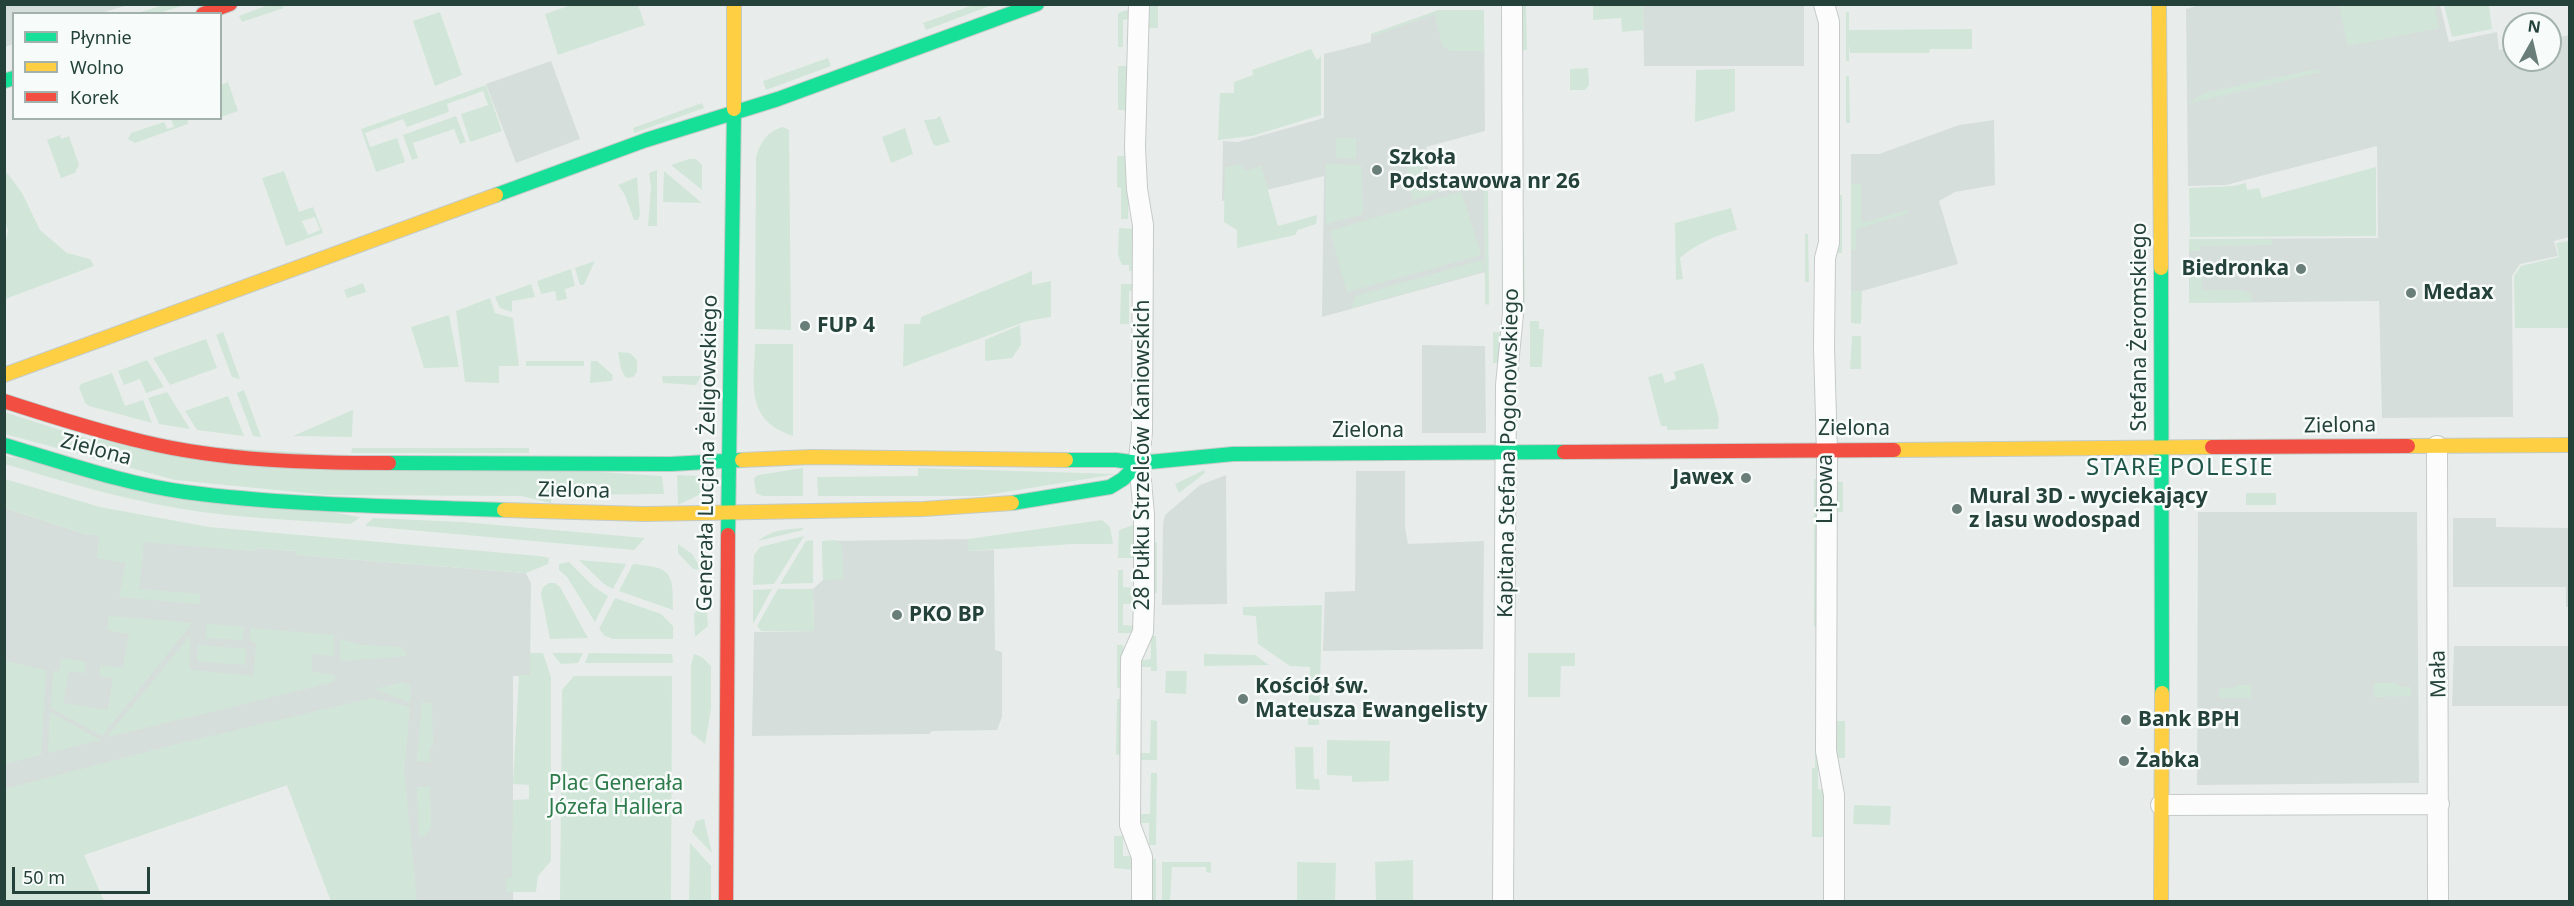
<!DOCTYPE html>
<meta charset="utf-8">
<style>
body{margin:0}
#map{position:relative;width:2574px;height:906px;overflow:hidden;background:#e8edeb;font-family:"Noto Sans",sans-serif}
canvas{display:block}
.frame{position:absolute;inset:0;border:6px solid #24423a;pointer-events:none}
.legend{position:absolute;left:12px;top:12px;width:210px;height:108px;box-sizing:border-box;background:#f7fbf9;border:2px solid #a3b1ad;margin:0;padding:8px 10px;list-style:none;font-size:18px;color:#24423a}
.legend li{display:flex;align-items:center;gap:12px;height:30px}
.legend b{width:30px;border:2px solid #a3b1ad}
.north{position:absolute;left:2502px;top:12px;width:60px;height:60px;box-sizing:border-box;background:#f7fbf9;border:2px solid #a3b1ad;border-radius:50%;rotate:8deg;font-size:16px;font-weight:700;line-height:24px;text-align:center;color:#24423a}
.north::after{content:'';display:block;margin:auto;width:21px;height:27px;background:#697e78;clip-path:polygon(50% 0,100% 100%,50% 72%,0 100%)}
.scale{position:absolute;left:12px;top:867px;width:138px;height:27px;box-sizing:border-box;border:3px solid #24423a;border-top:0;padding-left:8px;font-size:18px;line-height:21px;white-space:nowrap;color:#24423a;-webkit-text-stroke:4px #f7fbf9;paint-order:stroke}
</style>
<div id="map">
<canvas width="2574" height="906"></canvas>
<div class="frame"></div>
<ul class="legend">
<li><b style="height:8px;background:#16e098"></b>Płynnie</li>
<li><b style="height:8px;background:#ffcf43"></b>Wolno</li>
<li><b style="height:8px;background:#f24e42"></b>Korek</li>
</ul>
<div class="north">N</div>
<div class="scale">50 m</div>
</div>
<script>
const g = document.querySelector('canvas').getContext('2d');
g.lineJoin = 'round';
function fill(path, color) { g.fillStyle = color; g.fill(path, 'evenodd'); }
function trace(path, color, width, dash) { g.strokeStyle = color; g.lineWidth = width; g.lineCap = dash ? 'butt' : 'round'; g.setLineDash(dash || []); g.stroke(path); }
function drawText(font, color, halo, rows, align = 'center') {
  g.font = font + ' "Noto Sans",sans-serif'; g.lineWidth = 5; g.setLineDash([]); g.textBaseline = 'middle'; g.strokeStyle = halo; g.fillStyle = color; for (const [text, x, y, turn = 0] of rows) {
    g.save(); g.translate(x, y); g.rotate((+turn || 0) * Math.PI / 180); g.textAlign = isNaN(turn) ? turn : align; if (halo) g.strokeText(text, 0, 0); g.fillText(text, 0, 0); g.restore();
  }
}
fill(new Path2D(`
 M2202,4l238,1 9,37 48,-10 2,18 15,-3v13h36v-20l19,-5v202l-15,4 4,15 -38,8 -8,12 1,141 -131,1 -3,-117 -190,2v-64l189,-1 -1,-92 -151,39 -38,1 -2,-177z
 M4,5l1,-1 123,1 -27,8 -87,1 -1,30 -8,3z
 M1643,5h161v61h-160z
 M1439,10h45l1,121 -59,16 2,10 -4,2 15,33 45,-13 1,93 -163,45 2,-141 -102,25 1,-60 15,1 86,-24v-64l47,-12v-8z
 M551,61l29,78 -64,24 -30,-79z
 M1994,120l1,65 -40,7 -16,9 19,63 -96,27h-11v-137h28l80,-29z
 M1422,345l63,1 1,87h-64z
 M1356,471h49v56l3,17 76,-3 -1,108 -160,2 2,-59 30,-1z
 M1226,475l1,129 -65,1 1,-82 2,-8 35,-30z
 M5,508l80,26 169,17 1,-3 41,3 1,4 229,18 5,10 -1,93h-17v225h-182l-44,-116 -203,70 -79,47z
 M2198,512h219l2,271 -222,2z
 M2453,518h43v9l73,1v79h-3v-20h-113z
 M968,539v12l26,-1 1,100 7,2v65l-5,13 -65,1 -3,3 -177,2 2,-104 60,-1 -1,-42 10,-9 -1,-39z
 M2454,646h115v60h-117z`), '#d6dedb');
fill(new Path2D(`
 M271,4l11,1 2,3 -42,14 -3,-6z
 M574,4l64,1 7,20 -87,30 -13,-41z
 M995,4l-69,26 -3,-7 50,-18z
 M164,5h21l-26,8h-22z
 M1144,5h14v23h-14z
 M1521,5h5l1,45h-6z
 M1643,5v25l-21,2 -1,-14 -28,2v-14z
 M2339,5h95l5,23 -91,18z
 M2444,5h45l3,24 -40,8z
 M1127,10l3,2v7l-7,1v27h-5v-34z
 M1439,10h45v41h-34l-8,-6 -7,-31 -62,22 -2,-2z
 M440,12l22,63 -27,11 -22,-65z
 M1846,12h3v18l123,-1v20h-42l-1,4h-79l-1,-8v16h-3z
 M1311,49l6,11 4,-4v59l-69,21 -34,4 2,-47h14v-11l19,-7 -1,-5z
 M828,58l3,8 -65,24 -3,-9z
 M1118,66h12l-2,51 -4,-7h-6z
 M1588,68l1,17 -4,5h-15v-21z
 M1735,69v42l-40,11 1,-52z
 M2317,69l3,3 -132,32 16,-11z
 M1846,76h3l1,47h-4z
 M228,82l10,29 -17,6v-32z
 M486,85l16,46 -32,11 -9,-28 27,-9 -5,-14 -36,13 2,8 -42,15 -4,-8 -38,14 5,14 27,-9 8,24 -29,10 -15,-43z
 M702,103l2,5 -70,25 -1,-5z
 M456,116l10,26 -6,2 -6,-15 -41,14 5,15 -6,2 -9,-25z
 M940,116l10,26 -14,4 -3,-2 -9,-24 11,-1z
 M171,119h17v5l-53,19 -7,-4 3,-6 33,-11 3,7 7,-2z
 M783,127l6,3 2,200 -36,-1 1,-172c5,-15 10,-25 27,-30z
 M905,128l8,26 -22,9 -9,-26z
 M60,135l1,4 8,-3 10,29 -4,8 -14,5 -14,-38z
 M1336,138h20v21l-20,-2z
 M1117,156h12l-1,63h-7v-31l-4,-1z
 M689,159h7l6,6v25l-31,-25z
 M1240,164l5,7 16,-5 17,60 39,-11 -1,9 -18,6 -3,5 -58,13v-18l-13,-8 1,-54z
 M1326,164l35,1 2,49 -37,10z
 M1407,165l17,1 13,27 -24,7z
 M2376,167v69l-186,1 -1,-49 44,-2 13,-3 1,7 12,-2 3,10z
 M657,170v56h-9l3,-39 -2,-14z
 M284,171l15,41 14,-5 10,26 -37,13 -24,-68zM315,217l5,13 -12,5 -6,-14z
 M664,171l38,32 -39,-1z
 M5,173l3,1 14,19 18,37 27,23 23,6 4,7 -89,33v-54l3,-14 -3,-10z
 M637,177l3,38 -2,5h-4l-9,-25 -7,-10z
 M1851,184h10v39l46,-13v4l-51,15v20l-5,2z
 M1488,190l1,115 -4,-1 -1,-113z
 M1461,192l20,63 -134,37 -17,-61z
 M1837,195h5v58h-4z
 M1731,208l6,22c-22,6 -40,13 -57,28l3,21 -7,1 -1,-57z
 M1119,228l17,1 -1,42h-6v-6h-7l-4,-10z
 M1521,230h3l1,77h-4z
 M1805,234h3l1,48h-4z
 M2189,239h83v6l-72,1v5h-11z
 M2569,241v87h-54l-1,-52 7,-10 38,-9 -3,-14z
 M1483,260l1,11 -132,37 3,-12z
 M595,261l-11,24h-4l-5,-17z
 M571,269l4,17 -10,3 2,10 -10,2 -2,-10 -14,3 -4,-13z
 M1032,271v14l19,-4v36l-24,4 -124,46 1,-43h16l1,-7z
 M2190,274h11l1,16h39l9,3 3,9 -64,1z
 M363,283l3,9 -19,6 -3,-8z
 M531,284l4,13 -23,4v11l-12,-4 -5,-11z
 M1121,284h15v6l-7,1v33h-9z
 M1851,291h11l-1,33 -10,-1z
 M490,298l5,15 18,5 6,48h-20v17l-34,-1 -9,-71z
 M449,315l10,52 -35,1 -13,-41z
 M1530,321h9v8h5l-2,38h-12z
 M1020,325l1,20 -9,13 -27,3v-21z
 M223,332l17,47 -8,-2 -16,-42z
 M1493,332l13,1 -4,30h-9z
 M1852,336h9v33h-11z
 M206,339l11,29 -47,17 -17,-27z
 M755,344h38v92c-48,-16 -39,-50 -38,-92z
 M618,352l12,1 7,7v12l-4,5 -7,1 -5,-9z
 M147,360l17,27 -18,6 -6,-14 -16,6 -6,-14z
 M526,361h58v5h-58z
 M591,361h6l16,14 -1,6 -22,2z
 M1703,363l16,55 -1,11 -51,1v-4h-6l-13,-49 14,-4 3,10 11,-4 -2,-7z
 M112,373l13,33 18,-6 9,23 -63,-17 -4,-3 -6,-16 2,-3z
 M662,376h39l-5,9 -33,-2z
 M244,390l17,47 -8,-1 -16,-43z
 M167,392l23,37 -31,-5 -11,-26z
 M228,396l16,40 -47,-6 -12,-19z
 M353,410l-1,27 -59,-1z
 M4,412l85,27 573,37 2,18 -112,1 -1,8 -30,-7 -194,-1 -152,-15 -170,-46z
 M352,448h177v5h-178z
 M5,456l355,61 -9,7c-58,-4 -116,-6 -174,-16 -59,-10 -115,-27 -172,-44z
 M803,468v28h-40l-7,-3 -2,-15 4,-3z
 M918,468l199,6 -136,22h-163l-1,-19 101,-1z
 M1204,470l1,3 -26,20 -4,-9z
 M677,475l21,1 4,3 2,7 -3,8 -23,11z
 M5,479l95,28 109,20 330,29 10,2 -1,6 -22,9 -230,-18v-4l-40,-3 -2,3 -110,-9 -5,47 61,5v10l-81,-7 7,-34 -29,-5 2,-22 -14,-2 -80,-26z
 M1814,479h5l-2,147 -3,1z
 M1834,481l9,1v30h-8z
 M2246,493h30v12h-30z
 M373,518l90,4 182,16 -11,12 -269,-24z
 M1102,520l8,7 3,17h-40l-105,7v-12z
 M1136,524v34h-18l1,-28z
 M803,528v2l-45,11c13,-11 28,-12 45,-13z
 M804,536l-30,48 -21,1 1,-30 6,-8z
 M813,540v43l-33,1 26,-43z
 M836,540l6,6 1,33 -20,1 -1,-39z
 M1151,542h6v51l-6,1z
 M678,544l14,10 10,16 -9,-1 -15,-16z
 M579,560l47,4 -13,25 -9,-5z
 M569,562l25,25 14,9 -13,26 -28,-45 -8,-7v-6z
 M633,564c39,4 40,7 40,46l-54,-19z
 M1118,570h5v17l13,1v16h-13v21l13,1v7h-18z
 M549,583h6l5,4 28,51 -38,1 -9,-45 2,-7z
 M772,589l-19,35v-34z
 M778,589h35l1,42h-53l-4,-5z
 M615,598l46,16 12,12v13h-60l-8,-3 -6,-7z
 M706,601l2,25 -13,11 -1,-23z
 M1322,605l-3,120h-11l2,-58 -20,-1 -32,-22 -2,-28 -13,-1v-8z
 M109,616l83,7 -90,113 -51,-28 2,-37h7l1,-13 25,4 -2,11 -15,-2 -6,32 45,7 5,-32 -14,-2 2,-11 22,3 6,-34 -22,-4z
 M207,624l37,3 -2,13 -36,-2z
 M250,628l84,7v21l-22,-2v18l23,3 -1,7 -227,55 83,-101v34l64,6 2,-33 -6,-3z
 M1151,636h5l1,35h-6v-4h-14v-7h10l4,-2z
 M340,639l22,6 39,2 6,6 -2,3 -62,5 -3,-2z
 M198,645l48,4 -1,16 -48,-4z
 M1117,645h6l1,43h-7z
 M530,653h13l8,24v184l-13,15 -2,16h-30v-14h6l1,-78 16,-1v-14l-16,-1 6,-109h11z
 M552,653h31l-5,10 -17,1z
 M589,653l83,1 1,9h-88z
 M1528,653h47v13h-14l-1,31h-32z
 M694,654l8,3 9,9v43l-6,35 -14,-11v-68z
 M1204,654l51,1 14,10 -65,1z
 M5,661l41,9 -5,85 -36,9z
 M1166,671h21l-1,23 -21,-1z
 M574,676h98l-1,225h-111l2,-211z
 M403,682l7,4 1,17 -36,-14z
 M2374,683h22l6,4h9v9l-37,1z
 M2238,685h13v13h-32v-9l14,-1z
 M372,698l38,9 -6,63 13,131h-86l-44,-116 -203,70 20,46h-99v-112l172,-45z
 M1117,699h6v55l-7,1z
 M422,702l10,2 1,42h-3v16l-13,-1z
 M50,712l50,28 -52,13z
 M1151,720l6,1v39h-20v-7h13z
 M1835,721h10v37h-10z
 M1327,740l63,1 -1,40 -37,1v-6l-25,-1z
 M1815,742l3,2v45l6,1 2,3 -2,44h-12v-69h3z
 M1295,747h18l1,32h5l1,11 -24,-1z
 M1151,773h6l-1,72h-7v-22h-12v-9h13z
 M417,787h13l1,41 -7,9 -5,-1z
 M1854,805l37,1 -1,19 -37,-1z
 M704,819l8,34 -20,-21 4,-11z
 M1114,836h9v20h12v14l-21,-2z
 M690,843l21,23v35h-22z
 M1149,859h7v42h-7z
 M1413,860v41h-37l-1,-39z
 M1162,862h49v11l-5,-1v-5h-34l-2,34h-8z
 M1297,862l39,1 -1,38h-38z`), '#d1e6d8');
const street = new Path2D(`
 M1139,4l-4,143 2,42 6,36 -1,207 -3,27 5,56v86l-1,31 -12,27 -1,166 12,32v45
 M1824,4l5,18v221l-4,15 -1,89 3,107 -1,297 8,44v107
 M2437,446l1,456
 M2161,805l278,-1
 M1503,902l3,-517 7,-71 -1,-310`);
const fast = new Path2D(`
 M4,81l10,-3
 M496,195l150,-55 132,-41 259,-95
 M2161,268l1,425
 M4,445c59,17 120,39 181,47 106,14 213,14 319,18
 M1066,460h50l23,3 94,-9 331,-2
 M389,463l282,1 71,-4
 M1012,503l98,-16 13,-8 16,-16
 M728,535l6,-426`);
const slow = new Path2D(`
 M734,4v105
 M2159,4l2,264
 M4,375l492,-180
 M2408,446l162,-1
 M1894,450l318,-3
 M742,460l69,-3 255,3
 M504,510l141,4 278,-5 89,-6
 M2161,902l1,-209`);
const jam = new Path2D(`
 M203,14l27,-10
 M4,401c46,15 93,30 140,41 79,19 165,21 245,21
 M2212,447l196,-1
 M1564,452l330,-2
 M726,902l2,-367`);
trace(street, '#c5cac8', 22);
trace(fast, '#c3cbc8', 16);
trace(slow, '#c3cbc8', 16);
trace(jam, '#c3cbc8', 16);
trace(street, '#fcfcfc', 20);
trace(fast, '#16e098', 14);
trace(slow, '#ffcf43', 14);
trace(jam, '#f24e42', 14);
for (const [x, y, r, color] of [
 [1377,170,6,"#697e78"],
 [2301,269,6,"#697e78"],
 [2411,293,6,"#697e78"],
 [805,326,6,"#697e78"],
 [1746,478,6,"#697e78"],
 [1957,509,6,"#697e78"],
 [897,615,6,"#697e78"],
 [1243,699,6,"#697e78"],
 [2126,720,6,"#697e78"],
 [2124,761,6,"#697e78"]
]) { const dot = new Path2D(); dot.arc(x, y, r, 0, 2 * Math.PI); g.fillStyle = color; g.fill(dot); trace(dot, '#f7fbf9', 2); }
drawText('bold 21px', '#24423a', '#f7fbf9', [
 ["Szkoła",1389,158],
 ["Podstawowa nr 26",1389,182],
 ["Biedronka",2289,269,"right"],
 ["Medax",2423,293],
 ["FUP 4",817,326],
 ["Jawex",1734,478,"right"],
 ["Mural 3D - wyciekający",1969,497],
 ["z lasu wodospad",1969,521],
 ["PKO BP",909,615],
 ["Kościół św.",1255,687],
 ["Mateusza Ewangelisty",1255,711],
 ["Bank BPH",2138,720],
 ["Żabka",2136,761]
], 'left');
drawText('21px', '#24423a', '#f7fbf9', [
 ["Stefana Żeromskiego",2140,327,-90],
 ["Zielona",2340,426,-1],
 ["Zielona",1854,429],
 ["Zielona",1368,431],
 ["Zielona",96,450,15],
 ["Generała Lucjana Żeligowskiego",708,453,-89],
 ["Kapitana Stefana Pogonowskiego",1509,453,-89],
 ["28 Pułku Strzelców Kaniowskich",1143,455,-90],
 ["Lipowa",1826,489,-90],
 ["Zielona",574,491,1],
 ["Mała",2439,674,-91]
]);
drawText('21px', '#2d7a4b', '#f7fbf9', [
 ["Plac Generała",616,784],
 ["Józefa Hallera",616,808]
]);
g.letterSpacing = '1.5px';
drawText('24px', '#1f5548', '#f7fbf9', [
 ["STARE POLESIE",2180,468]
]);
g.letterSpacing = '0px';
</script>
